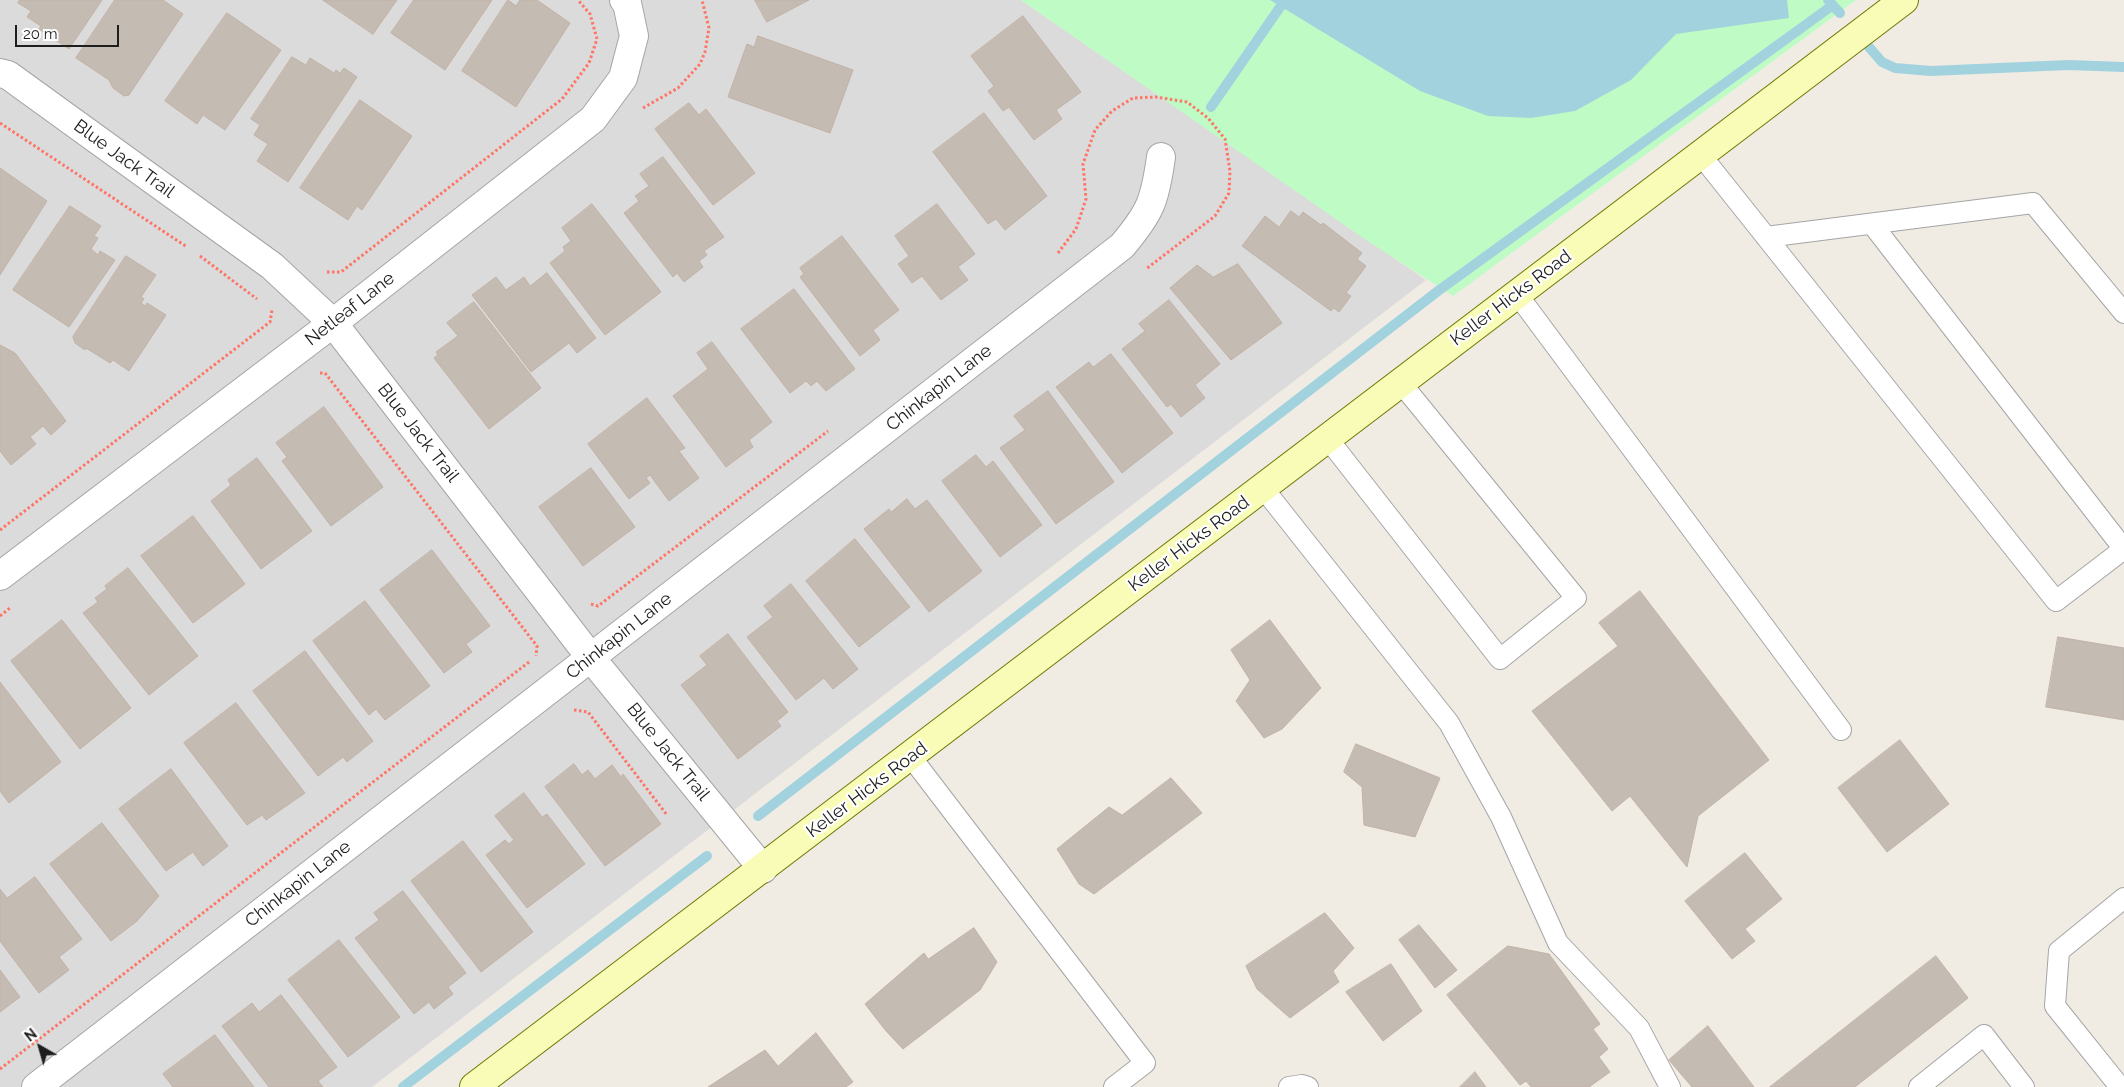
<!DOCTYPE html>
<style>
body{margin:0}
#map{position:relative;width:2124px;height:1087px;overflow:hidden;background:#f0ece4;font-family:Raleway,sans-serif}
canvas{display:block}
.north{position:absolute;left:15px;top:1022px;width:50px;height:50px;-webkit-text-stroke:4px #fff;paint-order:stroke;rotate:322deg;font-size:14px;font-weight:700;line-height:20px;text-align:center;color:#1e1e1e}
.north::after{content:'';display:block;margin:auto;width:18px;height:22px;background:#1e1e1e;clip-path:polygon(50% 0,100% 100%,50% 72%,0 100%)}
.scale{position:absolute;left:15px;top:25px;width:104px;height:22px;box-sizing:border-box;border:2px solid #1e1e1e;border-top:0;padding-left:6px;font-size:15px;line-height:18px;white-space:nowrap;color:#1e1e1e;-webkit-text-stroke:4px #fff;paint-order:stroke}
</style>
<div id="map">
<canvas width="2124" height="1087"></canvas>
<div class="north">N</div>
<div class="scale">20 m</div>
</div>
<script>
const g = document.querySelector('canvas').getContext('2d');
g.lineJoin = 'round';
function fill(path, color) { g.fillStyle = color; g.fill(path, 'evenodd'); }
function trace(path, color, width, dash) { g.strokeStyle = color; g.lineWidth = width; g.lineCap = dash ? 'butt' : 'round'; g.setLineDash(dash || []); g.stroke(path); }
function drawText(font, color, halo, rows, align = 'center') {
  g.font = font + ' Raleway,sans-serif'; g.lineWidth = 4.5; g.setLineDash([]); g.textBaseline = 'middle'; g.strokeStyle = halo; g.fillStyle = color; for (const [text, x, y, turn = 0] of rows) {
    g.save(); g.translate(x, y); g.rotate((+turn || 0) * Math.PI / 180); g.textAlign = isNaN(turn) ? turn : align; if (halo) g.strokeText(text, 0, 0); g.fillText(text, 0, 0); g.restore();
  }
}
fill(new Path2D(`
 M0,0h1021l405,280 -1054,807h-372z`), '#dcdbdb');
fill(new Path2D(`
 M1021,0h835l-403,296 -90,-58z`), '#bffbc4');
fill(new Path2D(`
 M1270,0h517l2,18 -113,16 -45,46 -56,31 -44,7 -43,-2 -68,-25z`), '#a3d2df');
trace(new Path2D(`
 M1828,0l12,13
 M1868,46l14,16 13,6 36,3 137,-6 56,2
 M1211,107l74,-107
 M758,816l680,-525 395,-286
 M403,1087l304,-231`), '#a3d2df', 10);
const building = new Path2D(`
 M20,0h82l-33,49 -30,-20 2,-3 -14,-9 4,-6 -13,-8z
 M115,0h48l20,14 -54,81 -5,1 -11,-8 -4,-8 -33,-22z
 M323,0h74l-24,34z
 M414,0h78l-47,70 -54,-37z
 M508,0l8,6 4,-6h17l33,23 -54,84 -54,-36z
 M755,0h54l-42,22z
 M227,13l54,37 -56,80 -22,-15 -6,9 -32,-23z
 M1023,16l58,76 -25,18 6,9 -28,21 -25,-33 -6,4 -15,-20 6,-5 -23,-30z
 M758,36l95,34 -23,63 -102,-36 19,-53 7,3z
 M292,57l14,8 4,-7 24,15 2,-3 4,3 4,-5 13,9 -69,105 -31,-21 11,-17 -14,-9 6,-10 -9,-6z
 M360,100l52,36 -50,74 -5,-4 -9,14 -48,-32z
 M689,103l10,12 7,-6 49,64 -42,32 -58,-76z
 M984,113l63,83 -42,34 -9,-11 -8,5 -55,-72z
 M663,157l61,80 -20,14 3,4 -8,6 4,6 -19,15 -7,-9 -4,4 -49,-64 15,-12 -4,-5 14,-10 -9,-12z
 M0,168l47,33 -47,74z
 M592,204l69,88 -56,43 -55,-72 15,-12 -2,-4 8,-6 -9,-13z
 M937,204l38,50 -17,13 10,13 -27,20 -19,-24 -10,7 -14,-19 11,-8 -14,-20z
 M70,206l31,20 -7,10 4,2 -7,11 7,6 2,-4 15,9 -46,67 -56,-37z
 M1291,211l8,6 4,-5 18,13 2,-2 39,30 -5,6 9,7 -20,27 5,3 -12,16 -5,-4 -3,3 -89,-65 23,-30 14,11z
 M842,236l57,74 -26,20 7,10 -20,16 -60,-79 4,-3 -4,-6z
 M126,256l30,19 -15,22 3,2 -3,4 5,3 1,-3 19,12 -37,56 -16,-11 -3,3 -24,-15 -1,2 -10,-7 -2,-6z
 M1238,264l44,59 -51,37 -61,-72 27,-23 16,12z
 M547,273l49,65 -19,15 -8,-10 -38,29 -59,-77 24,-18 10,13 18,-13 6,9z
 M794,289l61,80 -29,22 -9,-10 -6,5 -5,-5 -16,12 -49,-64z
 M1169,300l51,64 -25,21 10,13 -24,19 -10,-13 -4,3 -45,-58 23,-18 -6,-7z
 M474,302l67,86 -52,41 -55,-71 4,-3 -2,-3 22,-16 -11,-13z
 M712,342l60,80 -23,18 4,7 -27,20 -53,-71 35,-27 -11,-16z
 M0,345l15,8 51,68 -15,14 -8,-9 -13,11 6,7 -25,21 -11,-14z
 M1111,354l62,79 -51,40 -66,-86 33,-25 4,5z
 M1048,391l66,91 -58,42 -56,-76 25,-18 -11,-14z
 M647,398l38,50 -6,3 20,27 -30,23 -19,-26 -4,3 4,5 -21,16 -41,-55z
 M324,407l59,80 -52,39 -49,-65 5,-4 -11,-14z
 M976,455l10,12 7,-6 49,64 -42,32 -58,-76z
 M257,458l55,73 -51,38 -50,-68 20,-16 -3,-5z
 M591,468l44,59 -52,39 -44,-59z
 M907,499l8,10 12,-9 55,71 -53,41 -65,-83 25,-20 2,3z
 M193,516l52,68 -52,39 -52,-67z
 M855,539l55,68 -51,40 -53,-66z
 M432,550l58,76 -24,18 6,8 -28,21 -64,-83z
 M128,568l70,88 -49,39 -66,-82 15,-11 -3,-4 12,-9 -2,-3z
 M791,584l67,85 -25,20 -9,-11 -28,22 -49,-63 26,-20 -9,-11z
 M1640,591l129,169 -71,56 -11,51 -57,-71 -18,15 -80,-100 86,-65 -19,-23z
 M365,601l65,85 -45,34 -9,-11 -7,6 -56,-74z
 M62,620l69,88 -51,41 -69,-88z
 M1270,620l51,68 -39,41 -18,9 -28,-37 14,-21 -19,-30z
 M728,634l60,78 -11,9 4,5 -43,33 -57,-74 26,-20 -7,-9z
 M2058,637l66,11v72l-78,-13z
 M305,651l68,90 -26,21 -4,-5 -25,19 -65,-85z
 M0,682l61,80 -52,41 -9,-12z
 M236,703l69,90 -39,27 -4,-5 -15,10 -63,-82z
 M1900,740l49,64 -62,48 -49,-64z
 M1356,744l84,34 -25,59 -51,-12 -2,-38 -18,-15z
 M574,764l8,11 6,-5 7,9 17,-14 9,12 2,-3 38,50 -56,42 -60,-79z
 M171,769l57,77 -25,20 -10,-14 -27,19 -47,-62z
 M1171,778l31,35 -108,81 -15,-10 -22,-35 52,-42 13,8z
 M524,793l18,24 5,-3 38,50 -58,44 -41,-53 19,-15 4,4 5,-4 -19,-24z
 M102,823l57,73 -22,25 -26,20 -61,-77z
 M463,841l70,91 -52,40 -70,-91z
 M1745,853l37,46 -37,30 10,12 -23,18 -47,-58z
 M35,877l47,62 -23,18 10,13 -30,23 -39,-52v-52l7,9z
 M403,891l63,82 -18,14 5,7 -19,15 -5,-7 -15,12 -59,-76 24,-18 -5,-7z
 M1325,913l29,35 -21,23 6,11 -49,36 -33,-29 -11,-23z
 M1419,925l38,45 -22,18 -36,-48z
 M974,928l23,34 -17,28 -77,59 -17,-18 -21,-27 59,-51 4,6z
 M339,940l61,77 -52,40 -60,-77z
 M1508,946l41,8 51,70 -7,5 15,20 -9,8 11,15 -21,15h-58l-5,-6 -6,4 -73,-90z
 M1936,956l32,42 -113,89h-85z
 M1391,964l31,47 -39,30 -37,-49z
 M0,970l20,27 -20,15z
 M281,995l56,72 -19,14 5,6h-54l-47,-61 30,-23 7,9z
 M1708,1026l46,61h-62l-23,-27z
 M816,1033l37,49 -7,5h-138l57,-37 13,16z
 M215,1035l39,52h-81l-10,-13z
 M1475,1072l11,15h-26z`);
fill(building, '#c4bbb3');
trace(building, '#c2b2a6', 1);
const lane = new Path2D(`
 M1700,154l356,447 68,-52
 M1872,224l251,324
 M1766,237l267,-34 91,110
 M1517,294l324,436
 M1328,439l172,220 76,-61 -175,-215
 M1263,488l186,235 52,94 57,126 81,85 31,59
 M911,757l234,306 -31,24
 M1289,1087l13,-2 6,2
 M1919,1087l65,-52 40,52
 M2120,1087l-65,-81 4,-55 65,-53`);
const street = new Path2D(`
 M0,73l8,2 264,191 61,57 258,335 172,211
 M0,576l333,-253 260,-204 30,-41 11,-42 -7,-33 -3,-3
 M36,1087l1086,-841c29,-34 33,-46 39,-89`);
const secondary = new Path2D(`
 M474,1087l1430,-1087`);
trace(lane, '#a5a5a5', 22);
trace(street, '#a5a5a5', 30);
trace(secondary, '#6e7901', 30);
trace(new Path2D(`
 M643,108l35,-20 22,-24 5,-12 4,-24 -7,-28
 M0,123l187,124
 M1058,253l18,-24 10,-30 -3,-35 12,-34 17,-19 21,-13 23,-1 31,5 21,16 17,21 5,32 -1,22 -14,23 -69,53
 M200,256l57,43
 M327,272h14l221,-173 27,-36 8,-24 -7,-25 -12,-14
 M320,373h5l212,273 -1,10
 M0,530l270,-208 2,-12
 M591,604l7,2 230,-175
 M0,616l11,-9
 M574,710l14,2 79,103
 M0,1069l529,-407`), '#fe7466', 3, [2.5, 2.5]);
trace(lane, '#fff', 20);
trace(street, '#fff', 28);
trace(secondary, '#f9fcb6', 28);
drawText('18px', '#1e1e1e', '#fff', [
 ["Blue Jack Trail",124,159,36],
 ["Keller Hicks Road",1511,298,-37],
 ["Netleaf Lane",350,309,-38],
 ["Chinkapin Lane",939,388,-38],
 ["Blue Jack Trail",418,433,52],
 ["Keller Hicks Road",1189,544,-37],
 ["Chinkapin Lane",619,636,-38],
 ["Blue Jack Trail",668,752,51],
 ["Keller Hicks Road",867,790,-37],
 ["Chinkapin Lane",298,884,-38]
]);
</script>
